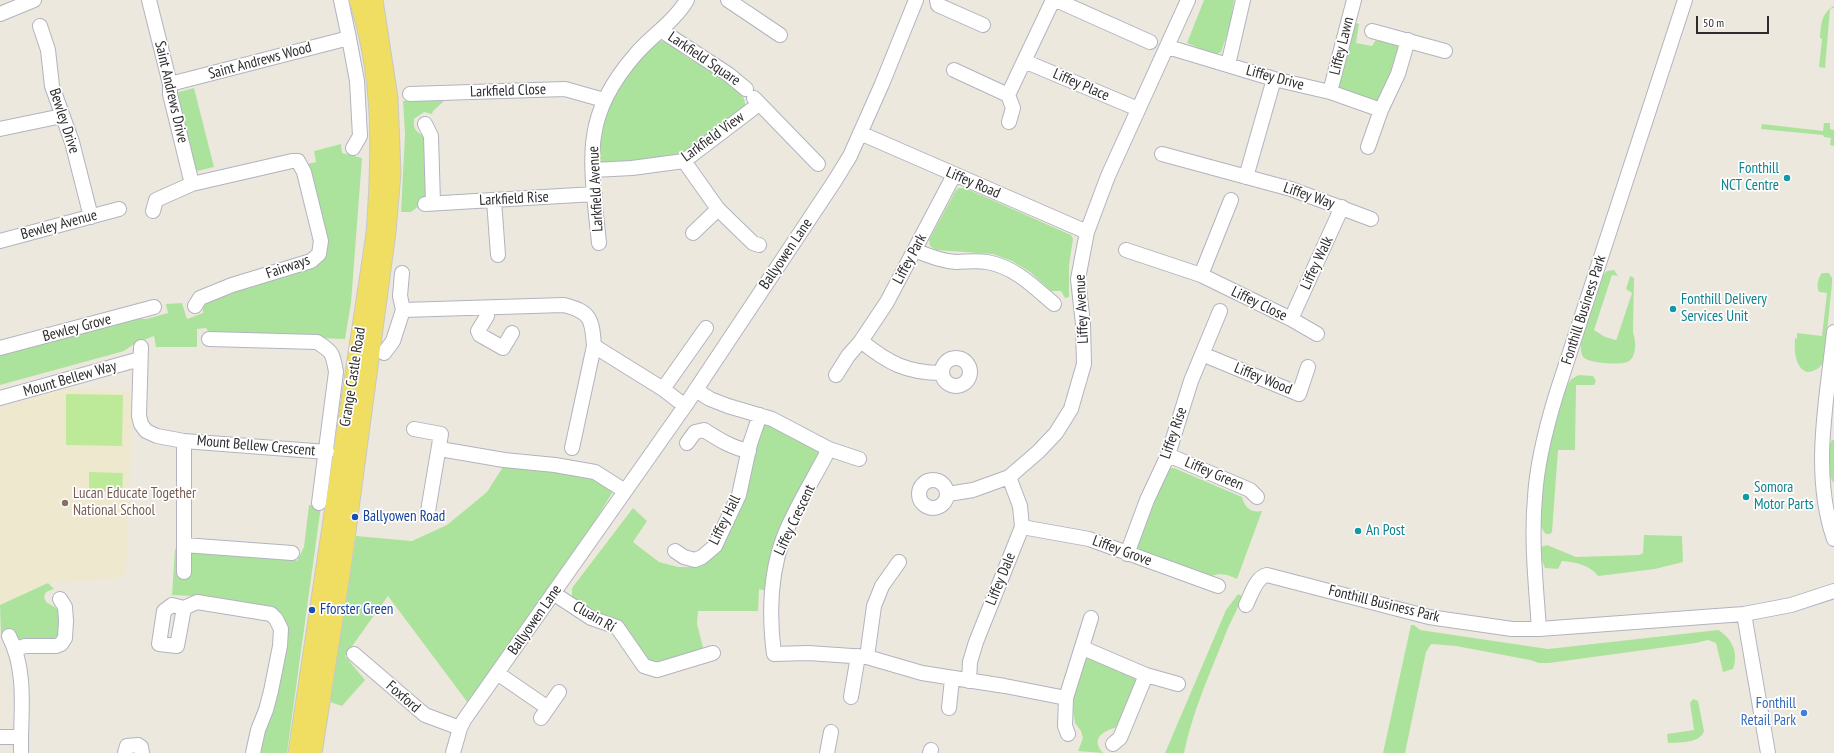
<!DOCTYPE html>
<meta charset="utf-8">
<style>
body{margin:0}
#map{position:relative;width:1834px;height:753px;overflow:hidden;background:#ede8de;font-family:"PT Sans Narrow",sans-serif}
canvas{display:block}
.scale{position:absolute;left:1696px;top:16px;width:73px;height:18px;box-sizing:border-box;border:2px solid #2c2c2c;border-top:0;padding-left:5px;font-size:12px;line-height:14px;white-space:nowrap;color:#2c2c2c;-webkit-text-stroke:3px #fff;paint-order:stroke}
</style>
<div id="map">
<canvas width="1834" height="753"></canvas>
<div class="scale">50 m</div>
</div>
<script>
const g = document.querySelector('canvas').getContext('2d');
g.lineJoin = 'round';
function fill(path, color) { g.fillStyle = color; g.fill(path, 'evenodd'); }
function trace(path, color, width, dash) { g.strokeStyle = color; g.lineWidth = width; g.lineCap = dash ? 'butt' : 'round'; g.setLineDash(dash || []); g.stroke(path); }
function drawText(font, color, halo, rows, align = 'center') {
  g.font = font + ' "PT Sans Narrow",sans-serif'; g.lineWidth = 3.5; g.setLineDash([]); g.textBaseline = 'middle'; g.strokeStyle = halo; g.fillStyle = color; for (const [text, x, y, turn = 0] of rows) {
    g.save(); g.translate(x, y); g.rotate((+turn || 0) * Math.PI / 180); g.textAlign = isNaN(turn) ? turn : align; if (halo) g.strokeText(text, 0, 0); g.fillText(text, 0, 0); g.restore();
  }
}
fill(new Path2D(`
 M69,388l61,3 2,44 -6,136 -3,7 -75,5 -48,22v-197z`), '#eee8ce');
fill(new Path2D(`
 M1204,0h30l-4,26 -9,26 -6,3 -28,-12z
 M1834,6v2l-4,1 -5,59 -6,-1 3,-28 -2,-1c1,-13 1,-25 14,-32z
 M1352,22l7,2 -3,19 16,3 3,-5 7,-2 17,3 2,9 -22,52 -42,-13z
 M662,41c10,4 17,11 26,17 16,10 62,28 57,51l-61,46 -82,11 -4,-4 -1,-17 8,-36 13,-25 38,-42z
 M194,88l20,79 -17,4 -4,-2 -17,-74 3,-3z
 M443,98v4l-10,9 -1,3 -8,-2 -10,7c-1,10 2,13 10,17l6,56 -4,5 -6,1 -1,8 -8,6h-10l4,-78 -2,-33z
 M1824,123h6v6l4,1v16l-4,-1 1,-7 -7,-1 -1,-2 -62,-6 1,-5 61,7z
 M341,144l1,9 20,5 -11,145 -6,36 -135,-5 -4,-6 -9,1v18h-41l-2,-11 -20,8 -10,7 -124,34v-35l123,-31h23l22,-6 -2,-9 16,-1 5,16 16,-6v-10l36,-15 79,-24 7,-9 -8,-53 -9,-38 8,-2 -2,-11z
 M959,188h6l106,47 2,4 -4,26v32l-4,1 -4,-7h-10l-21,-19 -18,-11 -19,-7 -57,-4 -6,-4 -1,-6 27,-50z
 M1614,270l4,6 -6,-1 -18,55 11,7 11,3 1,-2 15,-45 -6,-4 4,-13 4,2 -1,55c3,7 4,23 -4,28 -7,5 -36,2 -43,-2 -4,-2 -5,-6 -5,-10 -2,-13 17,-59 22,-74l4,-4z
 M1822,273h7l3,5v6l-8,76c-2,7 -9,12 -17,12 -12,-4 -13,-22 -12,-34l2,1v-6l25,3 5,-43 -8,-1c-3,-6 -1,-14 3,-19z
 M1579,375l14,1 3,5 -2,4h-18l-1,65h-17l-6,82 -2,2h-4c-18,-15 10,-115 17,-137 3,-10 5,-18 16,-22z
 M764,422l34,13 24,18 -56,138 -7,-2 -1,22h-60l-1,13 7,27 -47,13 -12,-1 -56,-52 -17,-13v-10l61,-80 14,13 -14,21 26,20 19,5h17l13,-7 24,-34 15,-31 9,-57z
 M1832,440h2v43c-8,-9 -8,-33 -2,-43z
 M503,467l24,1 69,10 15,10 1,5 -40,66 -104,144 -80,-107 -43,60 20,24 -23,26 -12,-4 26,-166 56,5 35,-16 40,-33z
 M1169,468h5l68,29c3,11 9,16 20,14l-25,68c-10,-5 -16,-6 -26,-3l-76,-27z
 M309,505l12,1 -34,247h-30l27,-120 -16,-26 -53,-10 -43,-2 3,-46 111,7 11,5 7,-14z
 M1644,535l38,1 1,26 -28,7 -57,7c-8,-11 -23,-14 -36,-15l-4,8 -13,-1 -4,-10v-11l6,-2 29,12 63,-2 4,-2z
 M48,583l6,6 -8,3 -2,5 2,5 12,7v26l-5,5 -34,1 -4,-3 -4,-7 -10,5 -1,-31z
 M1238,594l4,2c-3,11 -9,21 -14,32 -16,41 -35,81 -44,125h-19l61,-143z
 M1411,625h3l6,5 128,19 170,-19c14,8 21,23 15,39l-10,3 -7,-29 -8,-3 -12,3 -147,20h-10l-9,-3 -74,-14 -25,-2 -5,8 -21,101h-22z
 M1089,658l46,19 1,4 -18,46c-12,3 -29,10 -15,26l-25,-2 5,-13 -2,-7 -6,-8 -2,-14 3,-25 9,-24z
 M1693,699l5,2 6,30c-4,13 -25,11 -36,12l-1,-9 27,-4 -4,-27z`), '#ace39c');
fill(new Path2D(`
 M66,394l57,1 -1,51 -56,-1z
 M89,472l34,1 -1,19 -33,-1z`), '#bdea98');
const minor = new Path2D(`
 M149,0l21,84v10l22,90 100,-23h6l6,11 17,69 -2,13 -8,7 -79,24 -32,13 -5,8
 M728,0l52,35
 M937,0l1,5 45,20
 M1056,0l94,42
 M0,14l34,-14
 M40,26l8,24 4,36 20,56 19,75
 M662,31l66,43 18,15
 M1372,31l73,20
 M349,38l8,43 3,55 -7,12
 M1168,47l106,32 56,13 51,18
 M1024,61l114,48
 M1228,65l15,-65
 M954,70l54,25
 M170,84l179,-46 -8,-38
 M1330,92l24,-92
 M410,94l155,-5 39,11
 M754,98l64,66
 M1009,122l4,-14 -5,-13 45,-95
 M425,124l6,12 2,67
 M0,129l62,-13
 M860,133l227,99
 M1368,147l13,-37 17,-36 10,-34
 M1162,154l129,35 80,30
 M684,161l34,48 35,34 6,2
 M593,170l39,-2 52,-7 75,-57
 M1246,177l28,-98
 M494,200l4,55
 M425,204l170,-10
 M153,211l3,-11 36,-16
 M693,233l25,-24
 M0,241l119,-32
 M599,243c-3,-32 -10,-76 -5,-107 4,-30 21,-58 41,-81 16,-19 39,-33 52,-55
 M915,250c13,6 26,11 41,12 10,0 20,-2 31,0 28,5 46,24 67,42
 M1126,250l75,25 90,44 26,15
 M1201,275l30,-75
 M487,309v7l-9,15 2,4 23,13 9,-15
 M403,310l161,-5c27,7 28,14 30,41l69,43 22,17
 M1291,319l51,-112
 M1834,332c-7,68 -23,140 0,207
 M209,339l108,3c16,10 16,12 19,30l-17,131
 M861,341c27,22 46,32 81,32
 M141,347l-2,69 2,8 5,7 11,5 27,5 143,11
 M0,348l154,-41
 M384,353l9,-12 10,-31 -3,-14 2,-23
 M1202,354l97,40 9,-27
 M942 372a14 14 0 1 1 28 0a14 14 0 1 1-28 0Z
 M836,375l12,-19 13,-15 26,-39 67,-127
 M663,389l43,-61
 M696,390l14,9 18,7 44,13 57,30 30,10
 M0,398l140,-39
 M414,429l27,5 -13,77
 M687,443l8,-11 9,-2c14,9 28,18 45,21
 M572,448l22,-102
 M440,449l64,11 51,5 40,7 30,19
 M829,449c-14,28 -36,62 -46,90 -13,36 -14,77 -9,115l34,-1 59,4 55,16 83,13 61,12
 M1168,455l82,35 7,7
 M919 494a14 14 0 1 1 28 0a14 14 0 1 1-28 0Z
 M948,494l25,-4 36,-13 29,-25 18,-19 15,-24 13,-45 -1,-40 -5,-45 9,-47 21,-56 80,-176
 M1022,527l67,12 129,47
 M184,545l108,8
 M675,551l9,6 11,3 7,-3 13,-11 24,-51 11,-51 10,-29
 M1127,554l20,-54 21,-45 23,-74 29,-70
 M184,572v-131
 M553,593l38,25 26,9 27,39 13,4 56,-17
 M172,605l12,3 -7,38 -18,-2 5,-33z
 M1246,605c5,-10 10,-28 21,-30l162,42 83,12h27l205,-15 47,-9 43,-14
 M184,608l13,-6 74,12 5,5 5,10 -1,17 -9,45 -5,19 -8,20 -5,23
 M1744,614l24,139
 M1539,629c-3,-44 -8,-88 -4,-132 2,-35 11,-69 21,-102l129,-395
 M9,636c16,31 13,67 12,101
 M1083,648l63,27 32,9
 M16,649l9,-3h31l5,-2 4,-6 1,-17 -1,-14 -5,-8
 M354,654l71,61 35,13
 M867,657l7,-51 8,-20 17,-24
 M497,673l51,35
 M969,681l1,-19 6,-20 46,-115 -2,-21 -11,-29
 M851,697l7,-41
 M949,708l3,-29
 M541,718l18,-26
 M1068,734l-3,-8 1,-28 25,-80
 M0,737h21v16
 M1113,744l7,-6 26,-63
 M125,753l2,-7 11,-1 3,2 1,6
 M453,753l7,-25 4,-8 221,-314 149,-224 16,-26 32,-72 34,-84
 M827,753l4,-21
 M930,753l1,-3`);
const major = new Path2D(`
 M297,753l78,-519c6,-80 8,-157 -17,-234
 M313,753l29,-185 45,-336 5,-59 -3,-75 -15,-98`);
trace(minor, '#b2b3bf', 16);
trace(major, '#c8c8c8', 19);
trace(minor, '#fff', 14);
trace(major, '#efde62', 17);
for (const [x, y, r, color] of [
 [1787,178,4,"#0f9aa8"],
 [1673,309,4,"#0f9aa8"],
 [1746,497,4,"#0f9aa8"],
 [65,503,4,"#8d6e63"],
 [355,517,4,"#1a4fb4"],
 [1358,531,4,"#0f9aa8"],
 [312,610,4,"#1a4fb4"],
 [1804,713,4,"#3f7fe0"]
]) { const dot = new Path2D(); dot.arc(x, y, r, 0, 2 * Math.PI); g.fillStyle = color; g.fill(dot); trace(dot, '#fff', 1.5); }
drawText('15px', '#2c2c2c', '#fff', [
 ["Liffey Lawn",1342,46,-76],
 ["Larkfield Square",704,59,34],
 ["Saint Andrews Wood",260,61,-15],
 ["Liffey Drive",1275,78,15],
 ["Liffey Place",1081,85,23],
 ["Larkfield Close",508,91,-2],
 ["Saint Andrews Drive",171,92,77],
 ["Bewley Drive",64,121,72],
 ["Larkfield View",713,137,-36],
 ["Liffey Road",973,183,23],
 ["Larkfield Avenue",596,189,-93],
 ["Liffey Way",1309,196,19],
 ["Larkfield Rise",514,199,-3],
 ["Bewley Avenue",59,225,-15],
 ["Ballyowen Lane",786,254,-56],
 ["Liffey Park",910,259,-62],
 ["Liffey Walk",1317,263,-65],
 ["Fairways",288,267,-19],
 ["Liffey Close",1259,304,26],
 ["Liffey Avenue",1082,309,-93],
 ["Fonthill Business Park",1584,310,-72],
 ["Bewley Grove",77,328,-15],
 ["Grange Castle Road",353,377,-81],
 ["Mount Bellew Way",70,379,-16],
 ["Liffey Wood",1263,379,22],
 ["Liffey Rise",1174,433,-71],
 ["Mount Bellew Crescent",256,446,5],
 ["Liffey Green",1214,474,23],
 ["Liffey Hall",725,520,-64],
 ["Liffey Crescent",795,520,-65],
 ["Liffey Grove",1122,551,20],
 ["Liffey Dale",1001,579,-68],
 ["Fonthill Business Park",1384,604,14],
 ["Cluain Rí",594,617,30],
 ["Ballyowen Lane",535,620,-55],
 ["Foxford",403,697,41]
]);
drawText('15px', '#0d838f', '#fff', [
 ["Fonthill",1779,169,"right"],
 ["NCT Centre",1779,186,"right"],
 ["Fonthill Delivery",1681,300],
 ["Services Unit",1681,317],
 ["Somora",1754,488],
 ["Motor Parts",1754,505],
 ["An Post",1366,531]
], 'left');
drawText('15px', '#785e54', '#fff', [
 ["Lucan Educate Together",73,494],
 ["National School",73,511]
], 'left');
drawText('15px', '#164399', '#fff', [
 ["Ballyowen Road",363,517],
 ["Fforster Green",320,610]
], 'left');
drawText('15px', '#366cbe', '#fff', [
 ["Fonthill",1796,704],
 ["Retail Park",1796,721]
], 'right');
</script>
